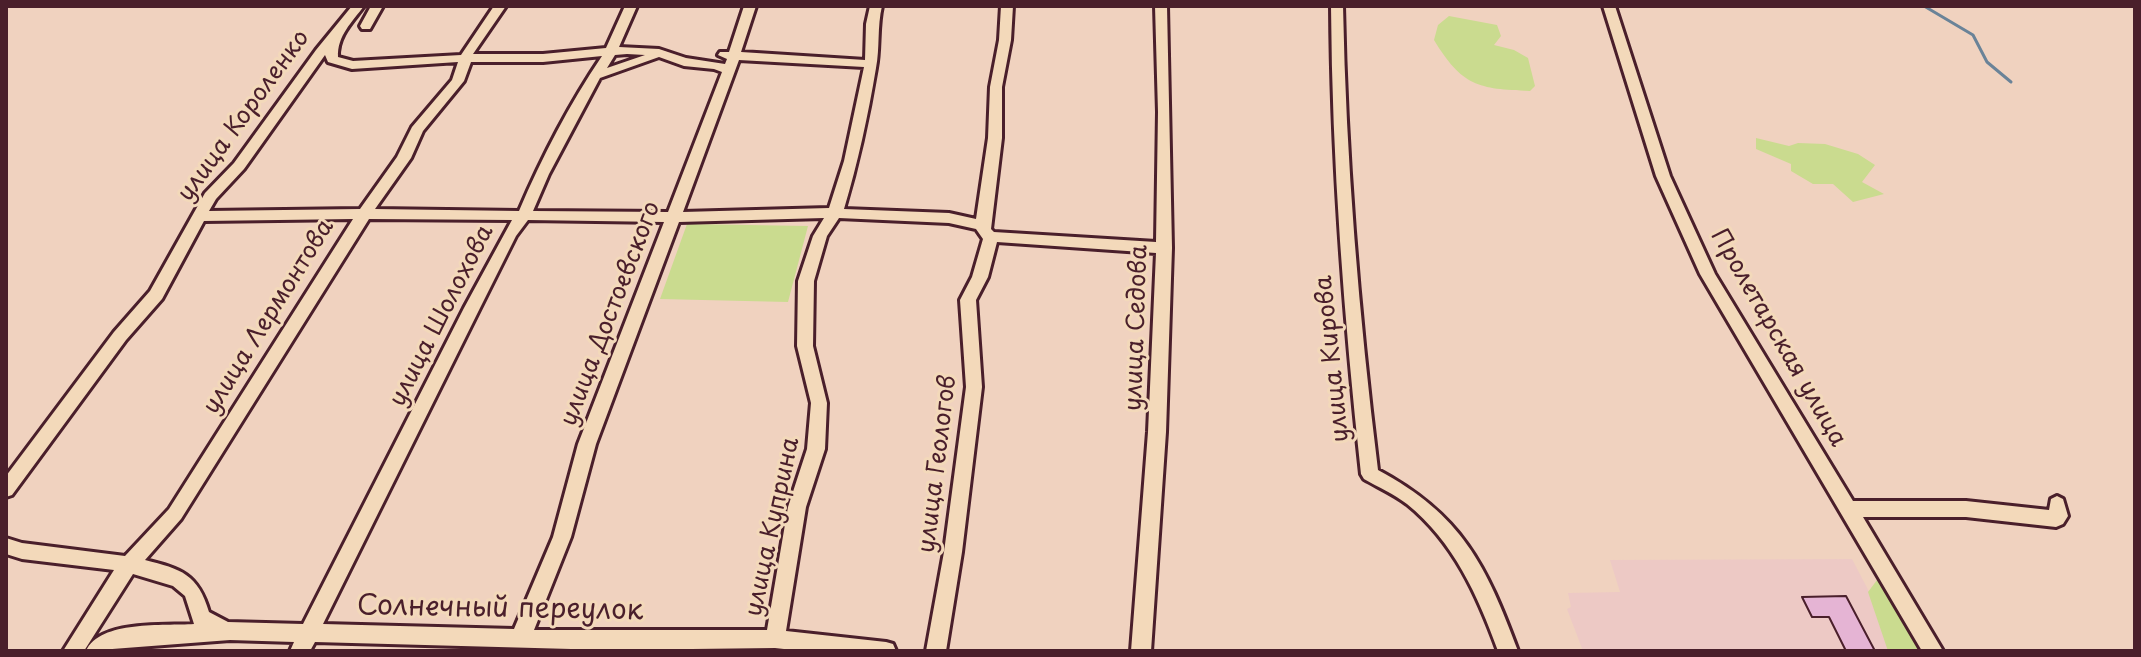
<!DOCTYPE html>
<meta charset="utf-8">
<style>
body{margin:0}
#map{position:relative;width:2141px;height:657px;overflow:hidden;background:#f0d2bf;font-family:"Playpen Sans",sans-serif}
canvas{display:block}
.frame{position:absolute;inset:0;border:8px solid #4a1f2b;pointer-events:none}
</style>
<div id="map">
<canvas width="2141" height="657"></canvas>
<div class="frame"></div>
</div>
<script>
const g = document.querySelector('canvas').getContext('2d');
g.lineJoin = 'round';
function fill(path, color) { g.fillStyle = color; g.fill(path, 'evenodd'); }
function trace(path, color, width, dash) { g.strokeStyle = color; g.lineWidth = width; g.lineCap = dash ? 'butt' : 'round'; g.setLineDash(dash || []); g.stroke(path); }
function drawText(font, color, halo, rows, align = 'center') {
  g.font = font + ' "Playpen Sans",sans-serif'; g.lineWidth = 6; g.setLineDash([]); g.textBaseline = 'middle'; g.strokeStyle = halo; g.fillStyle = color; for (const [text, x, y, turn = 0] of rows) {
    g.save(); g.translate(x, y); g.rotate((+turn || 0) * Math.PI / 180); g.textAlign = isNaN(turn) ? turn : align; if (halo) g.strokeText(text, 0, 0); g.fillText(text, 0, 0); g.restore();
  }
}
fill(new Path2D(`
 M1852,559l48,92h-317l-16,-42 4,-2 -3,-14 52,-1 -10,-32z`), '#edc9c5');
fill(new Path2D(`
 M1449,16l48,9 4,11 -7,9 20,5 14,8 7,28 -5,5c-52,-2 -68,-5 -96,-51l4,-15z
 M1756,138l33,8 9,-3 27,1 33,10 17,11 -13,17 22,12 -31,8 -20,-18h-20l-22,-13v-7l-35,-15z
 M687,224l121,2 -20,76 -128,-3z
 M1877,580l9,3 36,68h-34l-20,-59z`), '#cadb8f');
trace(new Path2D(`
 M1924,6l49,29 14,27 24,20`), '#6a8398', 3);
const building = new Path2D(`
 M1846,596l29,55h-29l-17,-34h-17l-10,-20z`);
fill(building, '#e5b4d4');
trace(building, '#4a1f2b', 2);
const minor = new Path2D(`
 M352,6h12c-12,16 -27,30 -26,51l15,4 108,-6 33,-49h12l-33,48h70l63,-6 19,-42h12l-18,41 40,2 27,9 39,6 2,-5 -9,-4 2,-3h9l15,-46h12l-15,46 124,8 1,-36 4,-18h12c-5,21 -2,42 -6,62 -8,48 -18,94 -32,141l105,4 27,6 12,-81 2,-51 9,-47 2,-34h12l-2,34 -9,47v51l-11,91 3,3 162,10 2,-130 -3,-106h12l5,242 -6,184 -15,219h-20l17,-219 8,-179 -159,-11 -9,35 -12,23 6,87 -20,165 -16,99h-20l18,-99 22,-165 -6,-87 12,-23 11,-38 -7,-10 -27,-6 -110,-5 -12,18 -13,45 -1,65 14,57 -2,46 -19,58 -20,124 100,11 7,2 3,7h-94l-27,-3 -167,2 -293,-8 -5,9h-20l4,-9 -64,-2 -144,11c14,-31 78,-25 108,-27l-9,-28 -12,-10 -40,-12 -49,77h-21l51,-81 -92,-11 -16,-5v-16l16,5 103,13 44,-47 184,-290 -149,2 -42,78 -36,41 -114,155 -6,2v-21l108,-144 36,-41 55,-98 29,-30 82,-113zM627,54l18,1 -38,13 8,-13zM325,55l3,7 24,7 106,-7 -6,18 -40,47 -15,30 -37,52 -151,2 7,-12 28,-30zM602,56c-33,49 -60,101 -83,155l-144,-2 36,-51 12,-27 41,-50 7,-19h72zM659,57l25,9 30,3 8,3 -54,140 -135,-1 16,-37 51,-96zM739,60l125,7 -20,94 -15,47 -146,4zM824,218l-11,18 -15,45 -1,65 14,57 -4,46 -19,58 -21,123h-233l37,-93 25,-93 83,-222zM369,219l143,1 -48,88 -161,316 -75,-2 -19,-10c-11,-38 -28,-43 -64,-52l36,-41zM528,220l136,2 -86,222 -25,93 -39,92 -191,-5 157,-316 36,-72z
 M371,6h12l-13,23h-8l-2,-3z
 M1331,6h12c3,156 16,310 35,464 84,45 108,95 140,181h-20c-20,-55 -44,-109 -91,-147 -13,-10 -29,-17 -43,-25l-3,-5c-17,-156 -29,-311 -30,-468z
 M1603,6h12l55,170 45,98 138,227h113l83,9 2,-11 6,-3 6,3 5,17 -5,8 -7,3 -90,-10h-103l80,134h-21l-222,-377 -44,-98z`);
trace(minor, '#4a1f2b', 6);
fill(minor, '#f3d9ba');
drawText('24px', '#4a1f2b', '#f3d9ba', [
 ["улица Короленко",244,116,-54],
 ["улица Достоевского",611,314,-69],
 ["улица Шолохова",442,316,-63],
 ["улица Лермонтова",269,317,-58],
 ["улица Седова",1137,328,-88],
 ["Пролетарская улица",1778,338,60],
 ["улица Кирова",1333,359,-96],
 ["улица Геологов",938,464,-83],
 ["улица Куприна",773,527,-78]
]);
drawText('28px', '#4a1f2b', '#f3d9ba', [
 ["Солнечный переулок",500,609,1]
]);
</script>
